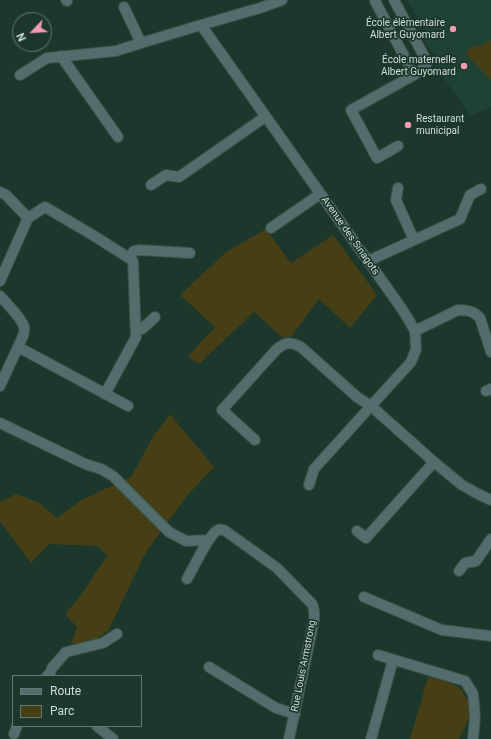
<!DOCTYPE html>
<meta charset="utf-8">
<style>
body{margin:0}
#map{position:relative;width:491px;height:739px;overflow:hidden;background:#1c372c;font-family:Roboto,sans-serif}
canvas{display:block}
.legend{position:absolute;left:12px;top:675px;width:130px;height:52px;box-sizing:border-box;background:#1c372c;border:1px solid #647a70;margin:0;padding:5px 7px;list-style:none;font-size:12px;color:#cfded7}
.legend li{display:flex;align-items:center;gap:8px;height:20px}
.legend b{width:20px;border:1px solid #647a70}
.north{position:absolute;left:12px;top:12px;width:40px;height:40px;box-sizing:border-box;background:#1c372c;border:1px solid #647a70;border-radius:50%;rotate:245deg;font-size:11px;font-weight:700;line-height:16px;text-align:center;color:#cfded7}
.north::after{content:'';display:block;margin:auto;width:14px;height:18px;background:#f19ab2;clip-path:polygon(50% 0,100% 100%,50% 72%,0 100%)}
</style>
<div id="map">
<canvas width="491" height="739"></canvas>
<ul class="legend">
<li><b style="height:5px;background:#536c6c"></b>Route</li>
<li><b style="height:11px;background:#463f16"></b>Parc</li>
</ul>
<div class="north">N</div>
</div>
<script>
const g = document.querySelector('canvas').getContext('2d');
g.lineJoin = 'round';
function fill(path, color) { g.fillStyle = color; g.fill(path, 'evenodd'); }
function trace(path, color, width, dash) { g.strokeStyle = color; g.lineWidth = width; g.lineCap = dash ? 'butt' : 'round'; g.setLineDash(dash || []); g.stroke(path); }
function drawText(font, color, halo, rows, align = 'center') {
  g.font = font + ' Roboto,sans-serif'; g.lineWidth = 3.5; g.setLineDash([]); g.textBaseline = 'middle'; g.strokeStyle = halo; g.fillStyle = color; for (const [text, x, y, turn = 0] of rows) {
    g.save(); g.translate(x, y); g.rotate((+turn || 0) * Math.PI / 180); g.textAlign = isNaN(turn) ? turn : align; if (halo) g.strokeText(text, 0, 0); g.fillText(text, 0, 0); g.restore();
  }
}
fill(new Path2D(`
 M407,0h84v107l-21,9 -32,-46 -1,-8 -2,-4 1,-1 -12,-16 5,-5z`), '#1e4234');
fill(new Path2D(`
 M491,40v40l-26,-27 7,-7c8,1 13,-2 19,-6z
 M266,229l25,34 42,-28 44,60 -27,33 -31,-29 -27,37 -9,2 -29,-26 -55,52 -11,-8 27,-29 -35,-32 46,-43z
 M170,414l44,53 -28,30 -40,55 -38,79 -14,10 -23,3 6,-17 -12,-13 14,-16 28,-42 -9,-10 -49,-2 -18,19 -31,-42v-19l16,-8 22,8 19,16 26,-19 48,-22 23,-42z
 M428,677l17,2 17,11 7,14 1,11 -5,12 -6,12h-49z`), '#463f16');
const street = new Path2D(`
 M66,0l1,1
 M376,0l-1,1 39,74 -63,35 26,48 21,-12
 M394,0l33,62c-2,7 -7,9 -13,13
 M124,7l17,36 60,-18 201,284 8,13 5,9 1,18 -5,13 -40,44 63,56 28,23 16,9 13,6
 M201,25l59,-17 22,-8
 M61,56l57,81
 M20,75l27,-17 69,-7 25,-8
 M151,185l15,-10 13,2 86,-60
 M398,188l-2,12 18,40
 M0,192l6,3 22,23 -28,63
 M28,218l17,-11 46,27 38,24 4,3 3,76 -31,57
 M271,228l49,-34
 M129,258l5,-7 6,-1 50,3
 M368,261l92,-42 10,-24 11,-6
 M0,296c6,7 22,22 24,31 1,3 0,6 -1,9l-23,50
 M136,330l6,-1 13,-12
 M415,331l43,-21c9,0 16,1 22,8l11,34
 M18,347l110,59
 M486,391l5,-2
 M0,423l81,39 7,3 13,4 12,7 56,56 17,9 22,-1
 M255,440l-33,-30 54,-60c10,-9 14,-8 25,-3l56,50 14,9 -57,63 -5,16
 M357,531l9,7 68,-76
 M459,571l6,-8 11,-2 15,-22
 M187,579c6,-10 22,-45 31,-49 3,-1 6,0 9,2l50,36 35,36c3,5 2,10 2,16l-25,119
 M364,597l78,33 49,6
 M378,655l87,26 8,13 2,23 -2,22
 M209,667l67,41 19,6
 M47,676l3,-3 2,-5 14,-16 37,-9 14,-9
 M97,726l16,13
 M14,734l3,-8
 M371,739l22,-79`);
trace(street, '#395247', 12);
trace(street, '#536c6c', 10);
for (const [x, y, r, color] of [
 [453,29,4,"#f19ab2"],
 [464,66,4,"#f19ab2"],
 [408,125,4,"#f19ab2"]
]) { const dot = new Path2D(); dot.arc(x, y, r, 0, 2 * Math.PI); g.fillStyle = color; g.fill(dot); trace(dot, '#1c372c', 1.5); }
drawText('10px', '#cfded7', '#1c372c', [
 ["École élémentaire",445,23],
 ["Albert Guyomard",445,35],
 ["École maternelle",456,60],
 ["Albert Guyomard",456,72],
 ["Restaurant",416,119,"left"],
 ["municipal",416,131,"left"]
], 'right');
drawText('10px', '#cfded7', '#1c372c', [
 ["Avenue des Sinagots",350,236,55],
 ["Rue Louis Armstrong",304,666,-79]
]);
</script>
